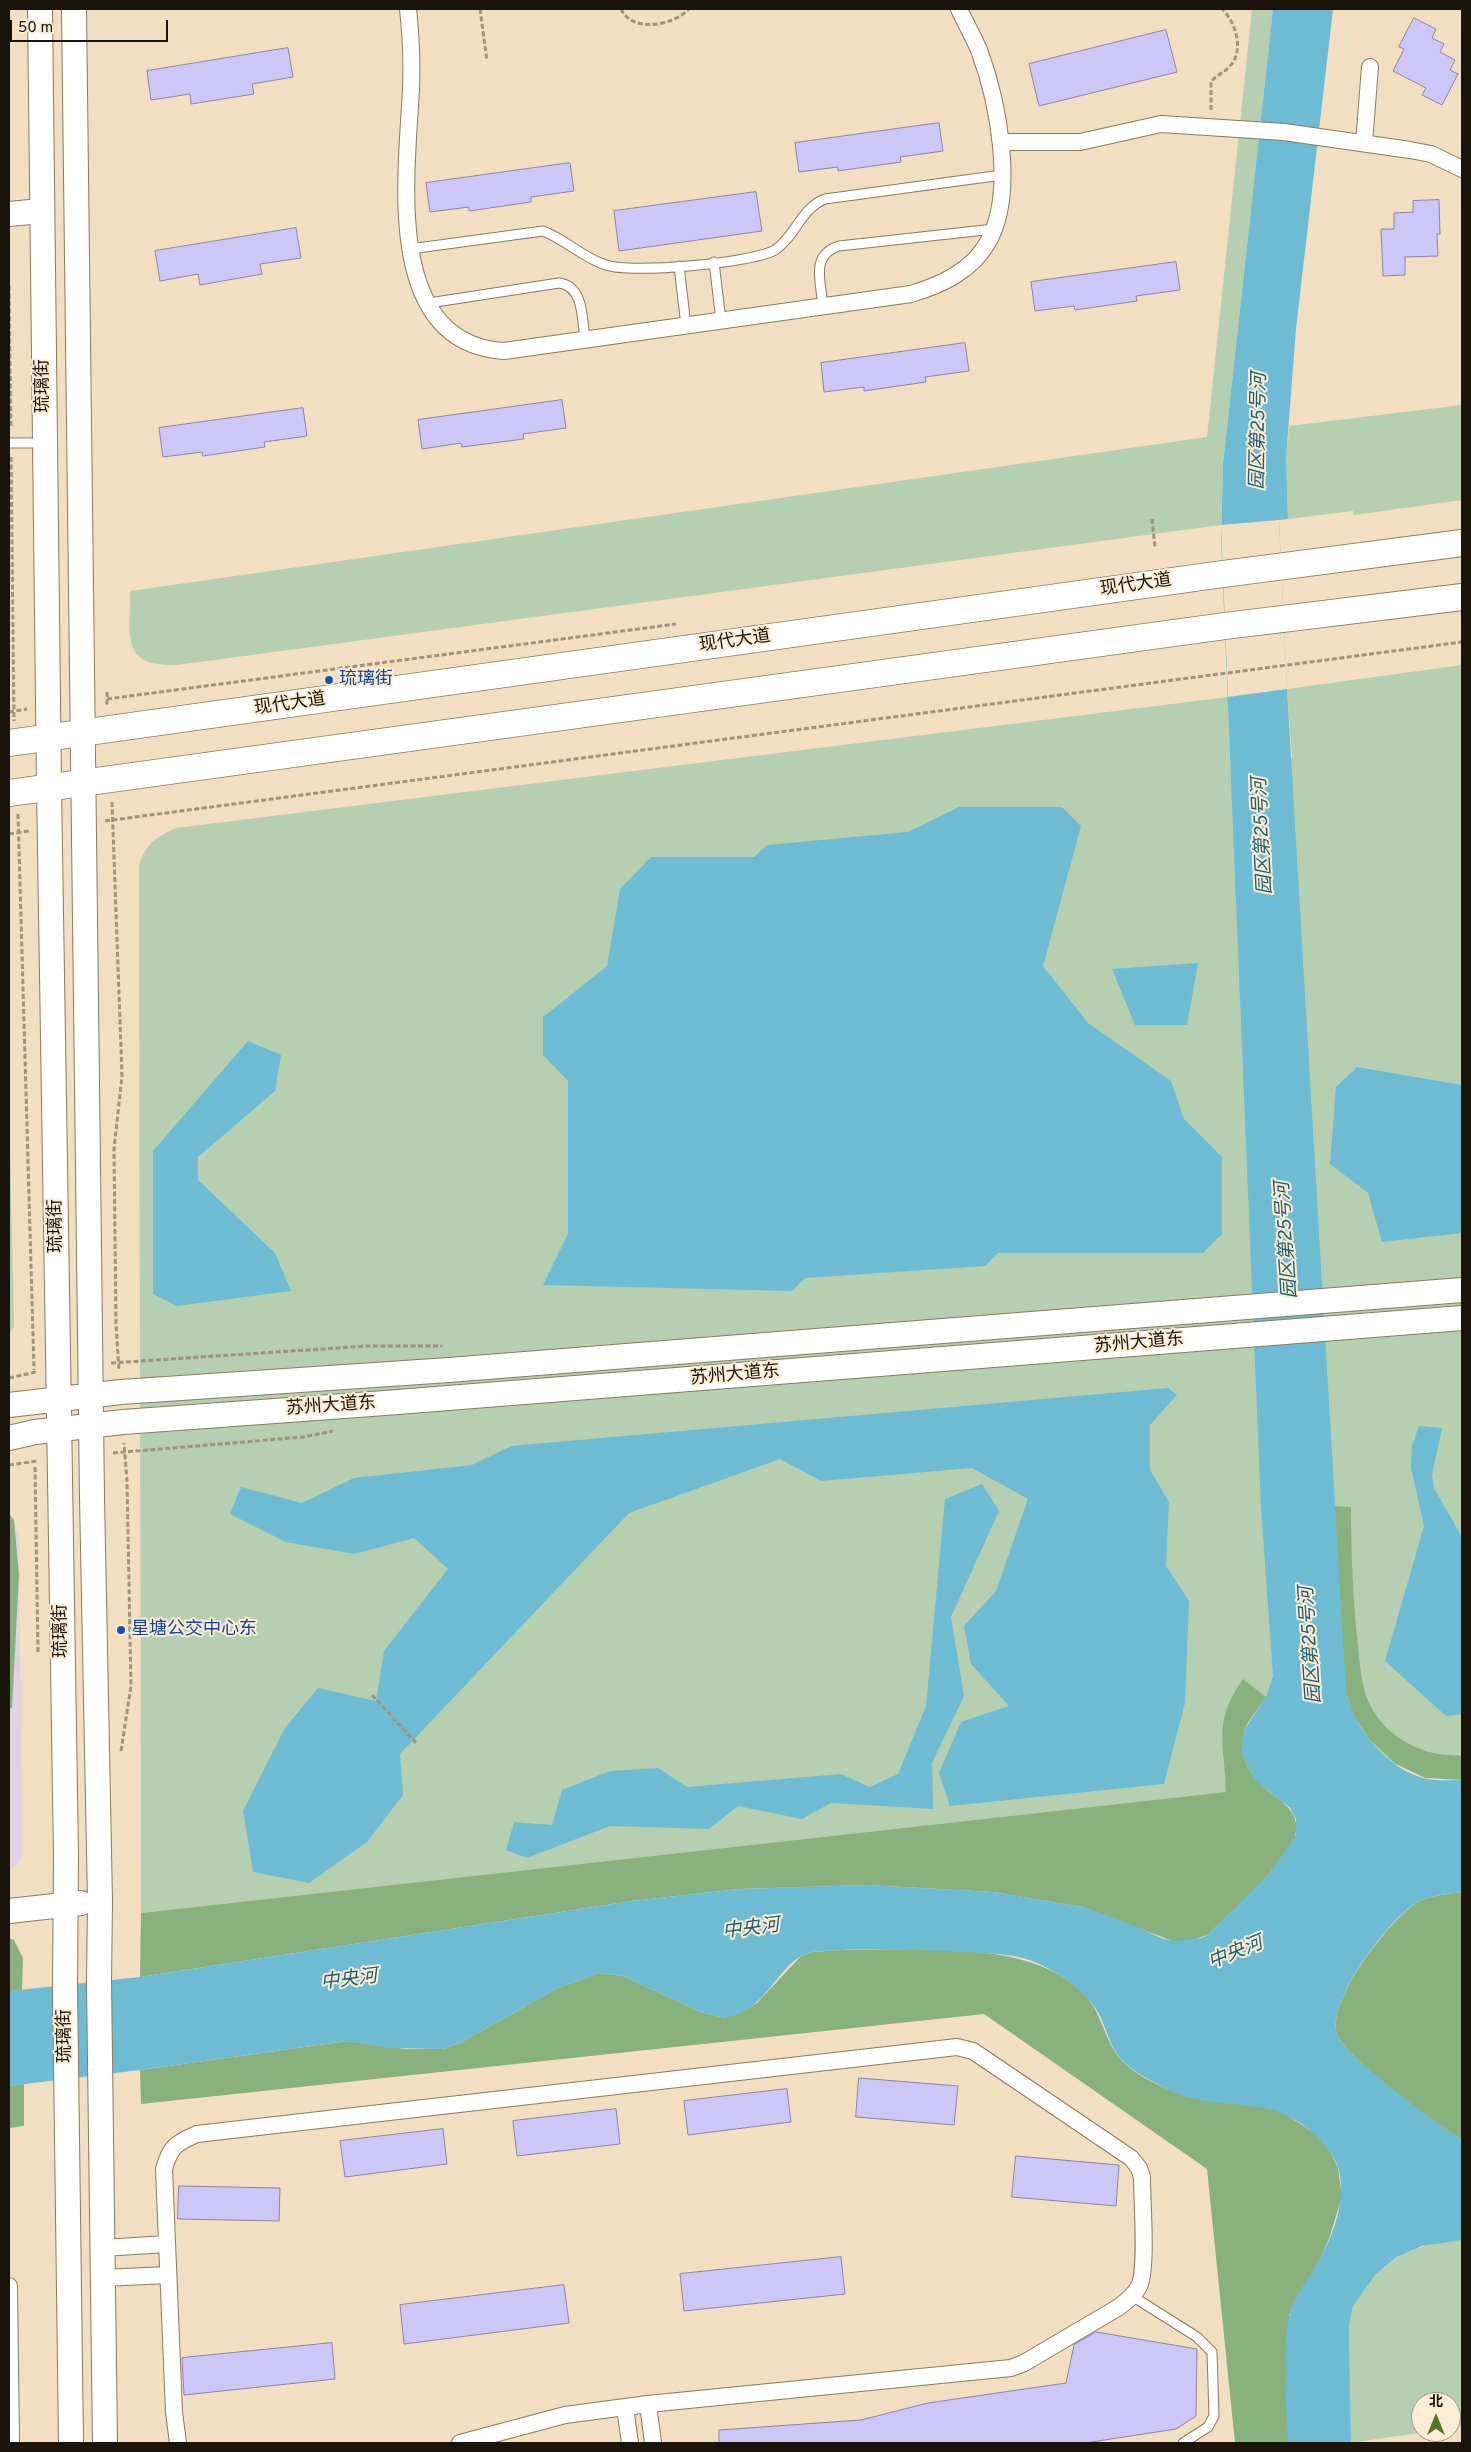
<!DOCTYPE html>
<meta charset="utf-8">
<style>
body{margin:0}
#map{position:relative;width:1471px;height:2452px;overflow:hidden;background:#f2dfc1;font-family:Overpass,"Noto Sans SC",sans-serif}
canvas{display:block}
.frame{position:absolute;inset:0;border:10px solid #1a1309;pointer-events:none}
.north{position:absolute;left:1411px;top:2392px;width:50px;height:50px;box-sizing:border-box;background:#fcecd5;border:1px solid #a29583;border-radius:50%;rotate:0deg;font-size:14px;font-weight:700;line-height:20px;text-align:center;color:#1a1309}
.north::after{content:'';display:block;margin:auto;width:18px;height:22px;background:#557429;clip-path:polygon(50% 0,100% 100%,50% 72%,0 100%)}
.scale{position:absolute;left:10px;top:20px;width:158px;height:22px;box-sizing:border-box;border:2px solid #1a1309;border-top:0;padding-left:6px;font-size:15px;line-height:18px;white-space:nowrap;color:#1a1309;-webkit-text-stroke:4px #fcecd5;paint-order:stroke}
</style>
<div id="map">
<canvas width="1471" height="2452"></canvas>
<div class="frame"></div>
<div class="north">北</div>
<div class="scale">50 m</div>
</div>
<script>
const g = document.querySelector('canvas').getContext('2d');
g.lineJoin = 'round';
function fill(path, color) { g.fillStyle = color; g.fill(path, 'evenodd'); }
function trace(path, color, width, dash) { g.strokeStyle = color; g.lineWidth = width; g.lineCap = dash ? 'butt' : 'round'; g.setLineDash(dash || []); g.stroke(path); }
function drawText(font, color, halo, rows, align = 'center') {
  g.font = font + ' Overpass,"Noto Sans SC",sans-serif'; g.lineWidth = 4; g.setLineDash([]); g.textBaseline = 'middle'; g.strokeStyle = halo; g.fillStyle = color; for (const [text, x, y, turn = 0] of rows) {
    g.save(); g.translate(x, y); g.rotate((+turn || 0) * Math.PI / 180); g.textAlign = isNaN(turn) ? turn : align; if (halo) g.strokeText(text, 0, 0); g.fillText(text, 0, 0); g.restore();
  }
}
fill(new Path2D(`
 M9,1512l10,22 3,310 -1,16 -12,12z`), '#e1d2e4');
fill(new Path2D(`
 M1252,9h21l-50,455 -2,61 -1044,140c-58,2 -46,-30 -47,-74l1077,-154z
 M1462,405v95l-108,15 -1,-4 -65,8 -2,-61 3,-32z
 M1462,665v1089l-235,38 -1086,121 -2,-1048c8,-22 16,-27 37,-37l1052,-131 2,69 62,-8 -5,-69z
 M9,1098l5,228 -5,10z
 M1462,2240v186l-11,1v-25h-30v30h3l-73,11 -2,-117 4,-20 23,-32 25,-19 31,-12z`), '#b6cfb0');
fill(new Path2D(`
 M1334,1506l17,1c0,47 2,93 7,138 2,21 3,41 12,60 17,34 56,53 92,50v25l-37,-2 -29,-14 -26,-24 -17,-26 -7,-22 -3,-31z
 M9,1514l5,6 5,55 -7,134 -3,-2z
 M1243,1679l23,18c-6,10 -21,25 -22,36 -11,63 64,60 51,104 -8,25 -66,77 -86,97l-18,7h-18l-91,-34 -89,-15 -126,-7 -128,4 -107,12 -492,76 1,-64 1085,-121c-1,-49 -14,-69 17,-113z
 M1462,1892v248c-26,-16 -112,-79 -124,-104 -15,-32 53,-118 80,-134 14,-7 30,-8 44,-10z
 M9,1938l5,2 9,18 -1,32 -13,1z
 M842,1950c70,0 190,-12 242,44 15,16 18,34 28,53 13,25 49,41 75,49l84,12 13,5 30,20 16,18 8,17 4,28 -12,40 -11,26 -21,33 -9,20 -1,128h-53l-28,-274 -223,-155 -843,90 -1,-34 207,-29 58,8h38l19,-7 94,-53 43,-16 24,3 78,36 24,6 32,-15 44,-47 10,-4z
 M24,2084v42l-15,2v-42z`), '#88b17e');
fill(new Path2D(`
 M1273,9h60l-37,320 -10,129 2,61 -9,1 8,169 59,1003c9,38 42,78 81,87 12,2 24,1 35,1v112c-15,2 -30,3 -44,10 -28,15 -95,103 -80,134 11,24 99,88 124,104v100l-40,6 -25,11 -21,17 -23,32 -4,20 2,117h-63c-1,-41 -7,-86 1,-126 3,-17 14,-31 23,-44 18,-30 35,-68 27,-103 -4,-13 -13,-24 -22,-33 -46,-47 -96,-22 -148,-47 -16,-8 -37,-18 -49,-32 -10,-12 -13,-26 -19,-40 -12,-26 -43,-47 -69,-57 -22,-8 -48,-8 -71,-9 -50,-3 -100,-4 -150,0 -34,9 -40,57 -86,66l-24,-6 -78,-36 -24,-3 -43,16 -94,53 -19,7 -53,-1 -43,-7 -207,29 -131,16v-95l131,-14 492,-76 107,-12 128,-4 126,7 89,15 48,17 34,15 13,2 24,-3 8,-4 62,-62 25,-37v-16l-6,-11 -36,-29 -13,-27 3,-21 22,-34 7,-21 -12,-168 -40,-970 2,-74z
 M959,807h103l19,19 -38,140 45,57 83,58 13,38 38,38v77l-19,19h-205l-13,13 -180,12 -13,13 -249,-6 25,-51v-153l-25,-26v-38l64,-51 13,-77 31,-32h103l13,-12 141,-13z
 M1198,963l-11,62h-52l-23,-56z
 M248,1041l33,14 -6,36 -77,66v23l77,73 16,38 -114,15 -24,-12v-143z
 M1357,1067l105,18v148l-80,9 -14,-49 -38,-29 6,-77z
 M1168,1388l9,7 -27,30v45l19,32 -3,64 23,35 -4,102 -21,81 -214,22 -11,-33 22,-51 48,-16 -38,-42 -7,-38 32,-35 32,-92 -56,-31 -151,13 -41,-22 -151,54 -229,241 3,41 -36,47 -58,41 -56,-11 -10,-61 42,-83 33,-40 58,13 8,-50 64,-82 -34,-31 -60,16 -68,-12 -56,-28 11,-27 61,16 52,-25 118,-13 39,-19z
 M1419,1426l23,2 -10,47 2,13 28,49v177l-16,2 -61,-55 39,-135 -13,-58 1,-22z
 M982,1484l17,27 -48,106 13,79 -32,67 1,46 -102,-6 -29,16 -64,-13 -29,23 -99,-3 -83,32 -21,-8 8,-28 38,3 10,-35 48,-19 48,-3 29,19 154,-13 29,13 28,-13 28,-68 19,-207z`), '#6dbcd3');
fill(new Path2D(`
 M1279,520l8,169 -59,8 -7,-172z`), '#f2dfc1');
const building = new Path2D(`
 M1414,18l22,11 -4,9 12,6 -4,8 15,8 -5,10 8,4 -16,31 -20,-10 4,-7 -33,-17 11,-22 -5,-2z
 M1166,30l11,42 -138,34 -10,-42z
 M288,48l5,29 -41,7 2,10 -63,10 -1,-10 -39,6 -4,-29z
 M939,123l4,28 -43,6 1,5 -63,9v-4l-39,5 -4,-29z
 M570,163l4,28 -43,6v5l-62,9v-4l-39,5 -4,-29z
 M756,192l6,39 -143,20 -5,-40z
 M1439,200l1,34h-3l1,22 -33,1v18l-22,1 -2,-47h13v-16l19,-1v-11z
 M296,228l5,30 -41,6 2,10 -62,11 -2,-11 -38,7 -5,-30z
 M1176,262l4,28 -44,6 1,5 -62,9 -1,-4 -39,5 -4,-29z
 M965,343l4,28 -44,6 1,5 -62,9v-4l-40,5 -3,-29z
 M562,400l4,28 -43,6 1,5 -62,8 -1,-4 -39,6 -4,-29z
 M303,408l4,28 -43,6 1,5 -62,9 -1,-4 -39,5 -4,-29z
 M859,2078l99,8 -4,39 -98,-8z
 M787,2089l4,33 -103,13 -4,-34z
 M616,2109l4,35 -103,12 -4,-35z
 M443,2129l4,35 -102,13 -5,-36z
 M1016,2156l103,9 -3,41 -104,-9z
 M179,2186l101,2 -1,33 -101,-2z
 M841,2257l4,37 -161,17 -4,-37z
 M564,2285l5,38 -165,21 -4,-39z
 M1096,2332l101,17 -1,67 -20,13 -91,14h-366v-13l142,-10 67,-17 138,-20 8,-38z
 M332,2343l3,36 -151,16 -2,-37z`);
fill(building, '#cdc7f7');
trace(building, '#8885a2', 1);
const lane = new Path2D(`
 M410,249l133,-18c22,8 40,27 63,34 26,9 146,-2 169,-15 20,-13 26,-42 50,-51l177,-24
 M714,262l7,59
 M679,266l7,60
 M429,303l130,-20c25,3 23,36 26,57
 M823,306c-2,-24 -13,-51 16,-60l155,-17
 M9,443h34
 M1132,2296l65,41 15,15 2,64 -6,11 -25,16`);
const street = new Path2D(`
 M408,9c3,26 4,53 3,80 -4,84 -29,254 93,262l407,-57c30,-9 61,-23 77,-52 28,-49 10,-141 -9,-192 -6,-14 -14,-28 -20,-41
 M1001,142h79l81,-18 123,8 126,18 21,4 31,15
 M1364,143l6,-76
 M102,2248l65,-4
 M103,2278l65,-3
 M9,2286l2,157
 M648,2404l5,39
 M625,2407l5,36
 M178,2443l-4,-31 -10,-243c6,-22 12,-26 33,-35l760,-87 16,4 158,107 8,10 3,9c0,25 5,86 -2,107 -4,10 -13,17 -21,23l-95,56 -13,5 -363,36 -83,11 -105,28`);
const secondary = new Path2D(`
 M40,9l9,778 17,1068 -1,130 6,458
 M74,9l18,1488 8,404 -1,81 6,461
 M9,214l32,-3
 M9,1405l112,-13 328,-22 1013,-80
 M9,1438l26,-6 88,-10 262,-19 1077,-85
 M9,1911l72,-8`);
const primary = new Path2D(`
 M9,743l1214,-169 239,-31
 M9,793l1216,-167 237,-29`);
trace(lane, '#8b7a5f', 11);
trace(street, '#8b7a5f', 18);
trace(secondary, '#8b7a5f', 26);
trace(primary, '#8b7a5f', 28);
trace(new Path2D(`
 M480,9l7,52
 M621,9c12,25 53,16 68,0
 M1211,110v-28c5,-7 13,-9 18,-15 16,-15 7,-45 -7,-58
 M9,286l2,142
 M11,457l3,264
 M1152,519l3,28
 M107,692v13
 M107,699l569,-75
 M9,712l18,-3
 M112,802l10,274 -8,73 2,175 3,46
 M18,814l16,556
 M105,821l1357,-179
 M9,834l20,-3
 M111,1363l257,-17h74
 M9,1378l27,-6
 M113,1453l190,-16 30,-6
 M9,1465l28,-4
 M35,1467l3,186
 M372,1695l45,49
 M121,1751l10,-65 -4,-205 -3,-38`), '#a0927c', 3, [5, 2.5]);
trace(lane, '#fff', 9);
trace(street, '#fff', 16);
trace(secondary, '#fff', 24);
trace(primary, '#fff', 26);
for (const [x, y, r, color] of [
 [329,680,5,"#1a4fb4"],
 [121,1630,5,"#1a4fb4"]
]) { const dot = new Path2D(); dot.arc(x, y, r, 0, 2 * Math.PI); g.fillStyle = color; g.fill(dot); trace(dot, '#fcecd5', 2); }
drawText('18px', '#1a1309', '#fcecd5', [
 ["琉璃街",44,386,-91],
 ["现代大道",1136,586,-8],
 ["现代大道",735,642,-8],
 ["现代大道",290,705,-8],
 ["琉璃街",57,1226,-91],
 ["苏州大道东",1139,1344,-5],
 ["苏州大道东",735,1376,-5],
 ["苏州大道东",331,1407,-4],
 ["琉璃街",62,1631,-91],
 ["琉璃街",66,2036,-91]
]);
drawText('18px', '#164399', '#fcecd5', [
 ["琉璃街",339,680],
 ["星塘公交中心东",131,1630]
], 'left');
drawText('italic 19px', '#205f70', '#fcecd5', [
 ["园区第25号河",1260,431,-89],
 ["园区第25号河",1264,836,-93],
 ["园区第25号河",1288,1240,-94],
 ["园区第25号河",1312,1645,-94],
 ["中央河",751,1930,-7],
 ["中央河",1236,1954,-22],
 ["中央河",349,1981,-7]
]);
</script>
